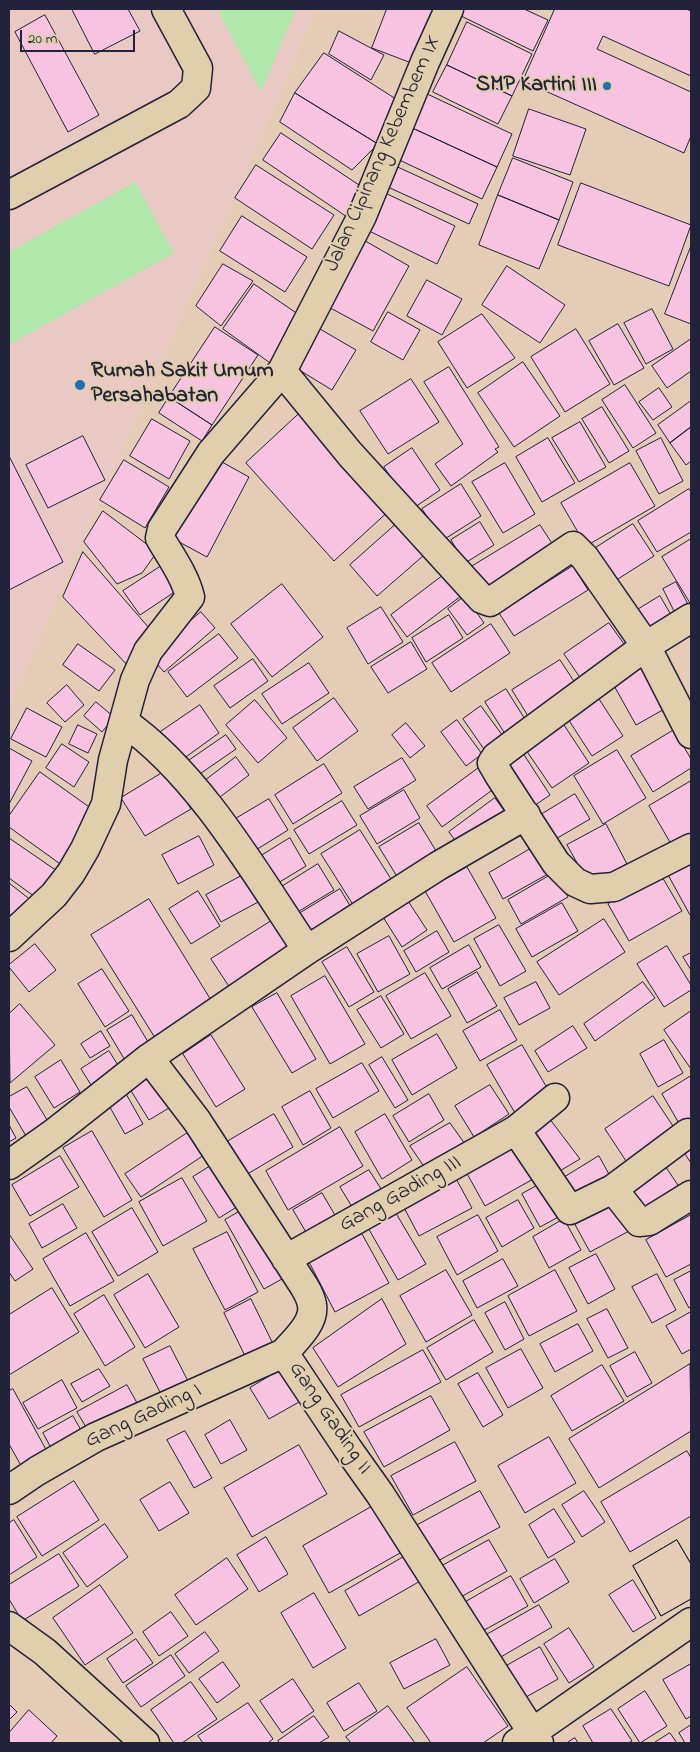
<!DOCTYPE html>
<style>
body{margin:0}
#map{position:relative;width:700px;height:1752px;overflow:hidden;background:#e5ccb7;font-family:"Indie Flower",sans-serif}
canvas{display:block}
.frame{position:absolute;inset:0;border:10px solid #22223b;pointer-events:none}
.scale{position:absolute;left:20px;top:30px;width:115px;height:22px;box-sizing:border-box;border:2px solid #22223b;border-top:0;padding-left:6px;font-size:15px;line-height:18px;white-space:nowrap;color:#22223b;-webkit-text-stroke:4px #e1ceac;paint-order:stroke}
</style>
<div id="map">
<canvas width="700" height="1752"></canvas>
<div class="frame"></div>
<div class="scale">20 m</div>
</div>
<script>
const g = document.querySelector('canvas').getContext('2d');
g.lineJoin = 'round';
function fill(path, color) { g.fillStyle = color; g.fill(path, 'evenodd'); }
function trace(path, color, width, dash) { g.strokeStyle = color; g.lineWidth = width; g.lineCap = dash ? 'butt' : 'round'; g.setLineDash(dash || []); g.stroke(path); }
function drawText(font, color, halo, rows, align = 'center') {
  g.font = font + ' "Indie Flower",sans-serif'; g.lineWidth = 4; g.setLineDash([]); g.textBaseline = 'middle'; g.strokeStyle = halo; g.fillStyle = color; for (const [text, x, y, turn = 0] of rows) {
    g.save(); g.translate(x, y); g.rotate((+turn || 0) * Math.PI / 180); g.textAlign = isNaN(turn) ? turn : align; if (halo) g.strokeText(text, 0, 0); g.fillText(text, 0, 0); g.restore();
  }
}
fill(new Path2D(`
 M9,9h307l-23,55 -284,643z`), '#eac9c4');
fill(new Path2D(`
 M222,9h74l-35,83 -42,-79z
 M135,182l39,71 -165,92v-93z`), '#b0e7aa');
const building = new Path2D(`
 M72,9h56l12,22 -45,23z
 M387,9h48l-21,55 -42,-16z
 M463,9h61l24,11 -15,31 -74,-36z
 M555,9h131l5,2v65l-88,-40 -6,13 94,43v44l-7,17 -161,-72z
 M45,15l54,100 -31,17 -53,-100z
 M467,22l65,32 -20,42 -65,-31z
 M339,31l45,24 -13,25 -42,-26z
 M324,53l75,48 -21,43 -83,-51z
 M447,65l65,31 -14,28 -65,-32z
 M423,92l89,42 -15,33 -89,-41z
 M295,93l83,51 -26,26 -72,-48z
 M529,109l57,20 -16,46 -57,-19z
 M408,126l89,41 -15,32 -89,-42z
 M281,133l87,58 -18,28 -87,-59z
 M513,158l60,24 -14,38 -61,-25z
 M389,163l89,41 -9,20 -90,-41z
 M256,165l78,50 -22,34 -77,-51z
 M581,183l110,42 -22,61 -111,-41z
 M383,192l72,34 -18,38 -72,-35z
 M498,195l61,25 -20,49 -60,-24z
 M242,216l65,41 -22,35 -65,-41z
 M360,238l49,28 -36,65 -50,-27z
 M691,246v78l-26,-10z
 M223,264l30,17 -32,45 -25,-20z
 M507,266l58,39 -25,38 -58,-38z
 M427,280l35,19 -20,36 -35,-19z
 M254,284l51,35 -32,46 -50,-36z
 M652,309l21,40 -27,15 -22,-41z
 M388,312l32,18 -17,30 -32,-18z
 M482,314l33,44 -48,30 -29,-46z
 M618,324l26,44 -30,17 -25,-44z
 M215,327l43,28 -46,70 -43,-28z
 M320,329l36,21 -24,40 -36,-22z
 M576,329l34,55 -45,28 -34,-55z
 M691,339v32l-24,17 -15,-22z
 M523,362l37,54 -46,31 -36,-54z
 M449,367l50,80 -4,2 3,3 -47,34 -16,-22 28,-20 -39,-62z
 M411,379l28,43 -51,32 -28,-43z
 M625,385l31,48 -23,15 -31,-48z
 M659,388l13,19 -19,13 -14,-18z
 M169,397l43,28 -10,16 -43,-28z
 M691,401v26l-21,16 -12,-18z
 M602,407l27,44 -20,12 -27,-44z
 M302,411l89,98 -57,52 -88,-98z
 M152,419l38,22 -21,38 -39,-23z
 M580,422l26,45 -27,15 -27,-44z
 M691,427v34l-5,4 -16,-22z
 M83,436l22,44 -57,28 -22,-43z
 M548,438l27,45 -33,19 -26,-45z
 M661,438l22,43 -24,13 -23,-43z
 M412,448l28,42 -28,19 -28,-42z
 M9,456l54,106 -54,28z
 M211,456l38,21 -42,80 -39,-21z
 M124,460l45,27 -24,41 -45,-28z
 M505,463l30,51 -32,19 -31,-51z
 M630,463l25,43 -69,40 -25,-43z
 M461,484l20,32 -38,24 -21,-31z
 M689,489l2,3v40l-34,20 -19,-31z
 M103,511l54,41 -15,21 -25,11 -33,-42z
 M403,518l28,31 -54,47 -27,-31z
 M480,522l14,23 -29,18 -14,-23z
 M633,524l21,32 -47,30 -21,-32z
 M540,525l17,26 -71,42 -15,-26z
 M691,539v63l-1,1 -28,-46z
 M83,552l73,84 -25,33 -68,-72z
 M169,561l16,24 -45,30 -17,-24z
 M573,566l15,24 -74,46 -15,-23z
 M445,574l16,22 -54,41 -16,-22z
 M676,582l14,26 -14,7 -13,-26z
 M282,584l41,53 -51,40 -41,-53z
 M465,596l19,27 -17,12 -19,-26z
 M660,596l14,24 -31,18 -14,-23z
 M381,607l22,35 -35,22 -21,-36z
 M201,612l14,16 -51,44 -14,-16z
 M449,615l14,23 -37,24 -14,-24z
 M609,623l20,28 -46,31 -19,-28z
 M491,624l19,29 -59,39 -19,-29z
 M219,634l19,24 -51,39 -19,-25z
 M411,642l16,27 -39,24 -17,-26z
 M78,644l37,26 -16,21 -36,-26z
 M253,659l15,22 -38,27 -16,-22z
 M560,660l17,26 -49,30 -16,-26z
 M309,663l20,30 -47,31 -20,-30z
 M644,664l24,43 -32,18 -24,-43z
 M67,685l17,20 -19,17 -18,-19z
 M506,689l22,35 -21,13 -22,-35z
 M334,698l24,33 -41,30 -24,-33z
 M599,699l24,37 -31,20 -24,-37z
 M255,700l32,38 -29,25 -32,-38z
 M96,702l18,15 -12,15 -18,-16z
 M200,705l19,28 -43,31 -20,-29z
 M481,706l24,33 -19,13 -23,-33z
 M27,708l35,19 -16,30 -35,-18z
 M457,720l25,34 -16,12 -25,-34z
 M406,723l19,23 -15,12 -18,-23z
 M78,725l19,9 -9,19 -19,-9z
 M564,725l25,38 -37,25 -26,-38z
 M674,730l17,29v9l-38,24 -22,-36z
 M226,735l10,14 -45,31 -10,-14z
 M62,744l27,18 -15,25 -28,-19z
 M9,748l23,13 -23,43z
 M521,750l29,45 -25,17 -30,-44z
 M617,750l29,48 -43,26 -29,-48z
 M236,757l13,18 -33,25 -14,-17z
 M402,758l14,22 -48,29 -14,-22z
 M324,764l18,29 -49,31 -18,-29z
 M480,767l15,21 -53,39 -15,-21z
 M167,770l24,39 -46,27 -24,-38z
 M40,772l59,42 -36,52 -54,-39v-11z
 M691,781v58l-17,10 -25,-43z
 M404,790l16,28 -43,26 -17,-28z
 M575,794l15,25 -36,21 -15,-24z
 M495,798l13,18 -46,34 -13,-18z
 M269,799l19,31 -37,23 -19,-32z
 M342,801l15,24 -48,29 -15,-24z
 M419,823l22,36 -40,24 -22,-36z
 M606,824l21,40 -38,20 -22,-39z
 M360,830l36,57 -39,24 -36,-57z
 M199,836l15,29 -36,19 -16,-29z
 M9,838l48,33 -19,28 -29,-21z
 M290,838l16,28 -33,20 -17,-27z
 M532,848l16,26 -45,25 -14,-26z
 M691,859v55l-1,1 -23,-42z
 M318,864l16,26 -43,26 -16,-25z
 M467,867l29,51 -42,24 -29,-51z
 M554,873l14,24 -47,27 -13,-24z
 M245,874l15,27 -39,21 -15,-27z
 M661,875l21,36 -53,30 -21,-37z
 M9,883l23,18 -15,20 -8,-7z
 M340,889l15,25 -48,29 -15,-25z
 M198,891l22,35 -29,18 -22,-35z
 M149,899l65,106 -57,36 -66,-106z
 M408,901l19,29 -25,17 -19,-30z
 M562,903l16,28 -46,26 -16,-28z
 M604,919l21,33 -66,43 -22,-33z
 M273,920l21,33 -62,38 -21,-32z
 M499,925l27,46 -26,15 -26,-47z
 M437,931l12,21 -33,20 -12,-21z
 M389,936l21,38 -32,18 -21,-38z
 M35,944l21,26 -27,22 -20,-25v-2z
 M469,945l12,22 -39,22 -12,-21z
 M667,946l24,39v5l-27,17 -27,-43z
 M347,947l27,45 -25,15 -27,-45z
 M691,953v17l-8,-13z
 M102,969l27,42 -24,16 -27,-43z
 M477,972l20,34 -30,17 -19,-34z
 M425,973l26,43 -40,23 -25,-43z
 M325,976l40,68 -35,20 -39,-68z
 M536,982l14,26 -31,17 -15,-27z
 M643,982l12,16 -60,43 -11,-17z
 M277,993l39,66 -24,14 -40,-66z
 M381,996l23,38 -23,14 -24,-38z
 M20,1004l35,41 -45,38 -1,-69z
 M500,1010l17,30 -37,21 -17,-30z
 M691,1011v58l-27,-39z
 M132,1015l19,32 -25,15 -19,-32z
 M573,1026l14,22 -39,24 -13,-21z
 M101,1031l9,15 -20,12 -9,-14z
 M437,1034l20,34 -45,27 -20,-35z
 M211,1035l34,54 -29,18 -33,-53z
 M664,1040l19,33 -25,14 -18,-33z
 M522,1045l28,48 -35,20 -28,-48z
 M109,1051l12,19 -28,18 -12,-19z
 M382,1057l26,43 -13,8 -26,-43z
 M61,1060l19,32 -26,16 -19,-31z
 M362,1063l17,28 -46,27 -17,-29z
 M156,1074l18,31 -25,15 -19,-31z
 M691,1076v43l-11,6 -18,-31z
 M490,1085l19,29 -35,23 -19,-31z
 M27,1087l25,41 -23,13 -20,-34v-10z
 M310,1091l21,37 -28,17 -21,-38z
 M125,1092l18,32 -18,10 -18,-32z
 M429,1094l15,26 -35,22 -16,-26z
 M653,1096l24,36 -49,32 -23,-35z
 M274,1114l19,33 -49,29 -19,-33z
 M385,1114l27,46 -30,19 -27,-47z
 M549,1118l31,41 -22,13 -24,-38z
 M450,1123l15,21 -40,24 -15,-22z
 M9,1125l7,13 -7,4z
 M340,1127l23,39 -75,44 -22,-39z
 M195,1128l15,23 -69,46 -16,-23z
 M92,1131l40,69 -28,17 -41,-69z
 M515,1141l20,37 -50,28 -20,-36z
 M691,1142v21l-10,-15z
 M60,1156l19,31 -49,29 -18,-31z
 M599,1156l11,20 -39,25 -11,-21z
 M217,1162l26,41 -24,15 -26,-41z
 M665,1166l15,22 -35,24 -17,-19z
 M369,1170l14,22 -29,18 -14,-23z
 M454,1175l18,33 -53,28 -18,-34z
 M182,1178l25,43 -44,25 -24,-44z
 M544,1182l18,33 -22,12 -18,-33z
 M322,1193l17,29 -29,17 -17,-29z
 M611,1198l18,33 -39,21 -18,-33z
 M518,1200l16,28 -32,19 -16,-29z
 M63,1204l14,24 -35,20 -13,-24z
 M249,1206l40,69 -25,14 -39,-69z
 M132,1208l26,44 -40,24 -26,-44z
 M394,1210l32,54 -28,16 -31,-54z
 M478,1215l20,36 -41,24 -20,-38z
 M691,1215v49l-25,13 -20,-37z
 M564,1219l17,31 -32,18 -16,-31z
 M227,1232l31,60 -33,18 -32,-61z
 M86,1233l28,48 -44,25 -27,-47z
 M9,1234l24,35 -18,12 -6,-9z
 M362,1234l27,49 -54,29 -26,-50z
 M596,1254l19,35 -27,15 -19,-36z
 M503,1259l15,27 -41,22 -14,-27z
 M446,1270l26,45 -46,27 -26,-46z
 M555,1270l22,41 -48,25 -21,-40z
 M691,1271v36l-2,1 -15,-28z
 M148,1274l31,53 -34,21 -31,-53z
 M657,1274l19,36 -24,13 -20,-36z
 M52,1288l27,44 -70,43v-60z
 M104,1295l31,52 -30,19 -31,-52z
 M251,1299l25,51 -27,14 -25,-51z
 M382,1299l24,45 -68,43 -25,-39z
 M505,1302l19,37 -19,11 -20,-37z
 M607,1309l21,39 -20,10 -21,-39z
 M691,1312v37l-9,5 -16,-28z
 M474,1320l19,32 -47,28 -19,-32z
 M578,1324l15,27 -38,21 -15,-28z
 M170,1346l19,37 -27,13 -19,-37z
 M521,1349l22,39 -35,20 -22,-40z
 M423,1350l18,32 -82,45 -18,-32z
 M635,1352l17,31 -25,14 -17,-31z
 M690,1364l1,67 -92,57 -30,-49z
 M602,1365l22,36 -52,30 -21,-35z
 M99,1369l11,17 -28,16 -11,-18z
 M280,1370l19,32 -30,17 -19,-31z
 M478,1373l25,42 -20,12 -25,-43z
 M62,1380l15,28 -39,21 -15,-26z
 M127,1385l14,25 -49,27 -15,-25z
 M13,1389l37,68 -26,14 -15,-27v-53z
 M431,1396l19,34 -66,37 -20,-35z
 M73,1416l13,23 -30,18 -13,-24z
 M230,1420l17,30 -26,14 -16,-29z
 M185,1431l27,47 -18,10 -27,-48z
 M549,1437l27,46 -51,30 -27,-47z
 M455,1442l21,39 -63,34 -22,-39z
 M299,1445l28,49 -75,43 -28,-49z
 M687,1451l4,7v58l-61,36 -29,-50z
 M74,1481l25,39 -57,36 -25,-39z
 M170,1482l19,31 -30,18 -19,-31z
 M480,1491l20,36 -66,36 -20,-36z
 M584,1491l21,31 -23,15 -20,-32z
 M373,1506l27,47 -71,40 -26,-47z
 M554,1509l21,33 -27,16 -19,-33z
 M14,1520l23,37 -28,18v-52z
 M105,1524l23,33 -41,30 -24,-34z
 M266,1537l22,37 -29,18 -22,-37z
 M489,1540l18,31 -48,27 -17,-32z
 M677,1540l14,24v35l-30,17 -28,-50z
 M677,1540l14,24v35l-30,17 -28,-50z
 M59,1554l20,32 -57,35 -13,-22v-14z
 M407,1555l15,25 -63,36 -14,-25z
 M227,1558l21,31 -52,36 -21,-30z
 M555,1559l14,23 -35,21 -14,-24z
 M511,1576l17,30 -51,28 -15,-30z
 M633,1580l23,38 -23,14 -24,-37z
 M100,1585l33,48 -48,32 -32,-47z
 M314,1593l32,55 -33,20 -32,-55z
 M539,1605l13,22 -58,34 -13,-23z
 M171,1612l17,24 -29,20 -16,-24z
 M569,1628l25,39 -25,16 -25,-39z
 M205,1632l14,19 -30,22 -14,-19z
 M136,1639l17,24 -30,20 -16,-24z
 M436,1639l14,26 -46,24 -14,-26z
 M540,1647l18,32 -39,22 -18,-32z
 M171,1655l14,21 -44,31 -15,-21z
 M223,1662l17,24 -23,17 -18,-24z
 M691,1664v52l-5,3 -23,-39z
 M467,1667l41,59 -25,17h-52l-24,-35z
 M293,1679l21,32 -32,22 -22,-32z
 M191,1682l26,37 -35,24h-8l-23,-33z
 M359,1683l18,28 -33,20 -17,-28z
 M645,1691l22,35 -27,17 -22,-34z
 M248,1703l25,36 -5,4h-65l-5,-7z
 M9,1704l8,8 -8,8z
 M388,1706l27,37h-64l-5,-6z
 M611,1709l21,32 -4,2h-35l-10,-17z
 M29,1710l28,26 -6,7h-42v-10z
 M314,1716l15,21 -10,6h-39l-2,-2z
 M691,1725v18h-6l-6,-10z
 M670,1733l7,10h-23z
 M575,1738l3,5h-11z`);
fill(building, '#f7c3e1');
trace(building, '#22223b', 1);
const minor = new Path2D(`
 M9,195l170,-91 17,-16 2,-20 -32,-59
 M282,371l68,83 132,145 8,3 83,-56 12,12 61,88 45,88
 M691,618l-45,28 -130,96 -20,15 -4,6 7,12 57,88 19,19 15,7 24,-2 77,-39
 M124,722c75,52 132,152 183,228
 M9,937l45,-42 17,-22 14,-24 21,-45 7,-44 22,-80 13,-29 42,-54c-5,-21 -19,-40 -30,-59l2,-9 49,-76 71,-82 80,-155 63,-154 24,-53
 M149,1058l48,63 107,165c3,5 7,12 8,19 3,18 -17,35 -28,48l64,96 32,45 159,249
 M516,1130l54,80 43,-21 26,33 10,-1 42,-26
 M9,1165l45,-32 95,-75 158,-108 131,-84 88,-51
 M613,1189l75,-56
 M286,1259l230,-129 39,-32
 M9,1490l28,-19 59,-34 188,-84
 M9,1626l36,26 100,91
 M517,1743l174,-121`);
trace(minor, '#22223b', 31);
trace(minor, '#e1ceac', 28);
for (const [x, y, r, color] of [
 [607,86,5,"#1f6fb2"],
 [80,385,6,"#1f6fb2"]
]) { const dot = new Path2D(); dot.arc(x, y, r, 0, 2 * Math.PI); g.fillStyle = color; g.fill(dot); trace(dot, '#e1ceac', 2); }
drawText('bold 22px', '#22223b', '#e1ceac', [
 ["SMP Kartini III",597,86],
 ["Rumah Sakit Umum",91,372,"left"],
 ["Persahabatan",91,397,"left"]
], 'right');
drawText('22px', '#22223b', '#e1ceac', [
 ["Jalan Cipinang Kebembem IX",384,154,-66],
 ["Gang Gading III",401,1195,-29],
 ["Gang Gading I",144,1417,-25],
 ["Gang Gading II",329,1419,56]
]);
</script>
